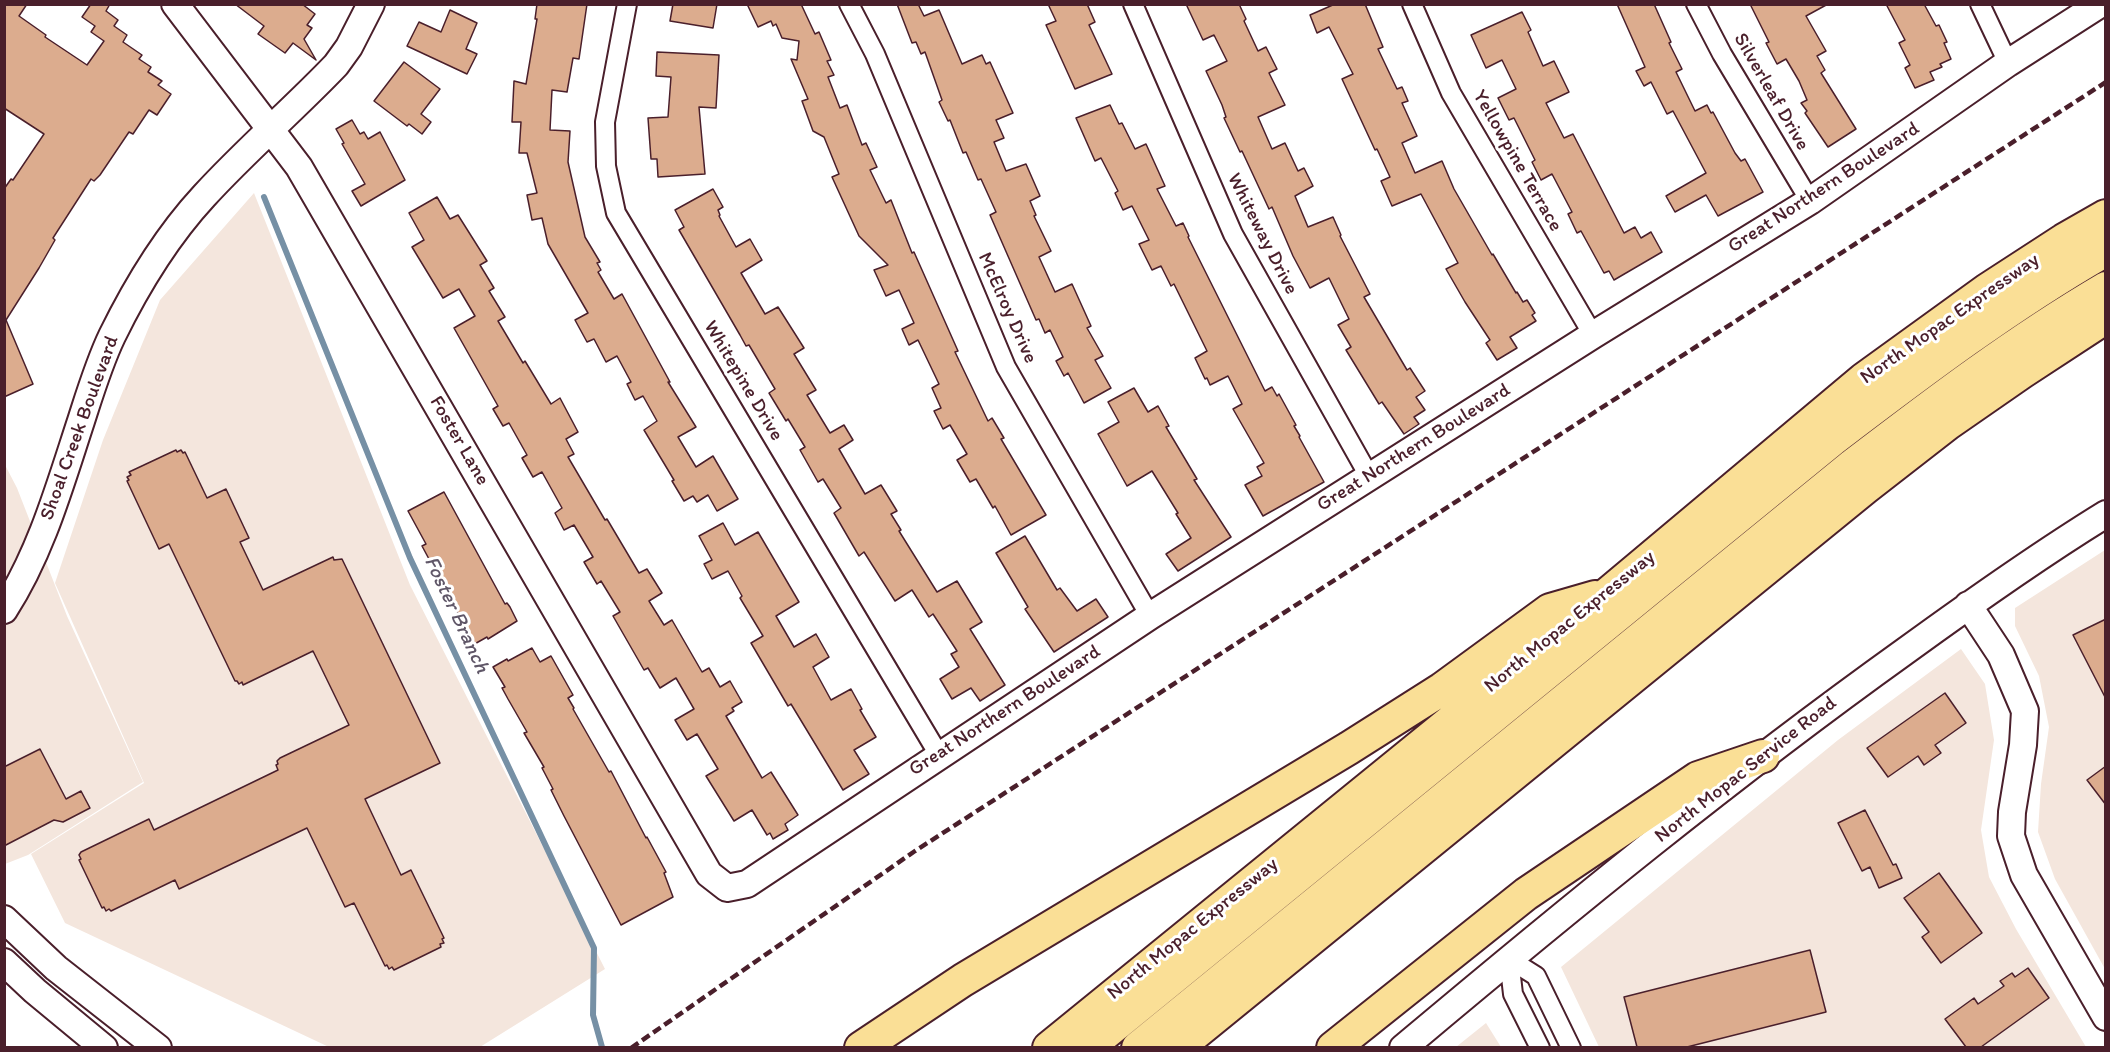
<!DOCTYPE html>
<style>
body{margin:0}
#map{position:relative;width:2110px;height:1052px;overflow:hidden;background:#fff;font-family:Itim,sans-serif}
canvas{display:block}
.frame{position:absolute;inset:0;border:6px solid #4a1f2b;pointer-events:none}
</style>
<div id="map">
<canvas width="2110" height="1052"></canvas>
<div class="frame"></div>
</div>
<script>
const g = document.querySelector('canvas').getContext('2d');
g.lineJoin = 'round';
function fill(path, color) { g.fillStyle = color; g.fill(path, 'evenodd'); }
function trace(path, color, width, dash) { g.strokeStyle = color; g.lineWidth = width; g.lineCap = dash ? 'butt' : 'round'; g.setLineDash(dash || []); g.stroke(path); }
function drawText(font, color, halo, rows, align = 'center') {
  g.font = font + ' Itim,sans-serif'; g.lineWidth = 6; g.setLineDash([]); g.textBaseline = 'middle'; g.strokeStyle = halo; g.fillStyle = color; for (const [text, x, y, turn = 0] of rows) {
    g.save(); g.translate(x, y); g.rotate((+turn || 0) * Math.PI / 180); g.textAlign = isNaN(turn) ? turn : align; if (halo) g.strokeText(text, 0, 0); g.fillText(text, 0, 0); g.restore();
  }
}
fill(new Path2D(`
 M254,193l156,392 195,384 -125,78h-151l-264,-124 -34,-69 113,-71 -89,-200 48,-143 57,-140z
 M4,463l13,25 50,128 76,166 -115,73 -23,9z
 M2105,550v419l-50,-90 -17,-47 3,-48 8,-57 -10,-51 -24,-50v-18z
 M1961,649l24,35 9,56 -13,90 8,47 27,52 70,118h-487l-38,-80 277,-227z
 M1486,1023l15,24h-45z`), '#f4e6dd');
trace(new Path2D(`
 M264,197l146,361 184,390 -1,67 9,32`), '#7690a5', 6);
const building = new Path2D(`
 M4,4h23l-8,12 27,19 -1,2 42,28 17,-24 -13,-9 4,-6 -13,-9 9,-13h19l-4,7 12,9 -4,6 13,9 -4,7 19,13 -3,4 12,8 -3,5 14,9 -4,4 13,9 -14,21 -8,-5 -16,24 -4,-2 -29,43 -6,6 -3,-2 -38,59 2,2 -16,28 -33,52 27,64 -29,13v-208l7,-10 2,1 31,-46 -40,-26z
 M235,4h67l13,10 -8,11 5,3 -8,11 12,21 -23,-17 -8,10 -27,-19 6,-8z
 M537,4h50l-8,55 -6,-1 -6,34 -15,-2 -2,40 20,1 -2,31 17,75 15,25 -3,1 4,7 -3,2 16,27 8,-5 48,88h-2l28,45 -18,10 18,30 17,-11 25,43 -21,12 -9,-16 -11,7 -4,-6 -9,5 -12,-20 2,-1 -30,-50 13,-9 -14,-25 -8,4 -8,-16 4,-2 -14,-26 -11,6 -12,-23 -7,3 -12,-22 13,-7 -40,-69 -6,-26 -10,2 -5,-25 10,-2 -10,-40h-8l2,-31h-9l2,-41 12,3 11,-65h-2z
 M673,4h44l-4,24 -43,-7z
 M747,4h54l14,30 4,-2 12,28 -4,1 7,14 -6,2 12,31 7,-3 15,40 4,-2 11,24 -7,3 16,33 5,-3 21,53 2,-1 44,99 -3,1 33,69 4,-3 12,20 -3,1 45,76 -35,20 -16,-29 -2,2 -17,-29 -6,3 -13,-22 10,-6 -17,-29 -7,4 -9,-18 7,-3 -9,-20 7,-4 -21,-44 -9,5 -7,-16 12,-6 -15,-33 -13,6 -12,-26 14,-5 -29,-29 -27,-59 7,-3 -15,-37 -11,-6 -11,-30 6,-2 -17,-40 6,1 2,-19 -17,-3 -6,-14 -3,2 -2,-5 -13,6z
 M897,4h21l6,12 15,-6 23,54 20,-9 4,9 4,-2 23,51 -17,7 8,18 -10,4 12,29 20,-7 14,32 -10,5 6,14 -2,1 17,35 -12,6 16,35 17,-8 19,42 -4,2 16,28 -8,4 16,28 -27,15 -16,-30 -4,3 -8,-15 7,-4 -13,-27 -5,3 -6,-14 -3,1 -46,-105 6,-3 -15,-33 -3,1 -12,-28 -3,1 -13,-33 -2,1 -9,-19 3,-2 -17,-48 -4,2 -5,-12 -4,1z
 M1048,4h39l8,18 -6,3 23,49 -37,15 -29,-64 10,-4z
 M1186,4h53l7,15 -2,2 14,30 8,-4 11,22 -8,4 16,32 -27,12 14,32 13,-6 13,28 6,-3 9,18 -18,10 13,31 25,-10 8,18 -1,1 30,58 -6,3 43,73 3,-2 15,23 -9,6 9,13 -11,7 5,7 -15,10 -22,-32 -3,2 -33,-54 5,-3 -13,-22 11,-6 -20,-41 -19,10 -17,-32 -21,-49 -3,2 -27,-58 -2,1 -16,-34 2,-1 -4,-12 -16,-34 21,-10 -13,-26 -11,5z
 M1335,4h30l18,43 -5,2 19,40 5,-2 6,14 -6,2 15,33 -15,7 13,30 27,-12 12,28 38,66 1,-1 23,39 1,-1 6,10 4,-2 8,13 -3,2 4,6 -26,16 7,11 -20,12 -11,-17 4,-3 -25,-38 -19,-33 12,-6 -37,-69 -29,12 -11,-25 9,-4 -13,-28 -2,1 -33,-71 11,-5 -24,-47 -12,6 -7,-18z
 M1617,4h37l17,38 -2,1 13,26 -6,3 19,39 12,-6 4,8 2,-1 22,41 6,8 4,-2 18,33 -45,24 -12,-21 -31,17 -9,-16 40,-23 -33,-62 -6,3 -16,-32 -7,4 -8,-15 9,-4z
 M1750,4h78l-22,12 20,35 -9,5 8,14 -4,3 35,56 -28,18 -23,-34 2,-2 -6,-8 6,-3 -8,-19 -13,-22 -9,5 -11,-21 3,-1z
 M1886,4h38l12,22 3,-1 8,17 -3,1 7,16 -11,5 2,3 -12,5 4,8 -19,8 -10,-20 5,-3 -11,-22 6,-3z
 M450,10l27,13 -11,26 11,5 -10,20 -60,-28 12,-24 22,10z
 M1522,12l9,18 -3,2 15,34 11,-5 15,31 -23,11 18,35 9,-4 51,99 11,-6 6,11 10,-6 11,20 -48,28 -5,-9 -5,2 -23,-42 -4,2 -9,-19 4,-2 -20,-38 -11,6 -9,-18 3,-2 -21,-42 -5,2 -11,-22 18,-9 -14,-29 -16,8 -15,-33z
 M657,52l62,3 -3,53 -17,-1 6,67 -47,3 -1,-18h-6l-3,-41 20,-1 3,-40 -15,-1z
 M404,62l36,27 -19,25 10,8 -9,12 -13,-10 -2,2 -33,-25z
 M1110,105l9,19 3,-1 13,26 11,-5 19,42 -8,3 19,37 7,-3 6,13 -1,1 77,154 7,-4 5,9 2,-2 17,31 -2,1 6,10 -1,1 25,45 -61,34 -18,-31 17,-9 -5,-9 7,-4 -31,-54 9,-5 -14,-28 -18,9 -3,-7 -2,1 -10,-21 12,-7 -33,-67 -3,2 -10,-20 -9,4 -13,-26 10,-4 -17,-34 -9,4 -8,-17 3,-2 -17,-33 -6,3 -19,-43z
 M352,120l8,14 4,-2 4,7 12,-7 25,48 -44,26 -9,-15 13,-7 -23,-40 2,-1 -8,-14z
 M713,189l10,18 -5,3 2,5 -1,1 17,31 14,-8 12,21 -21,13 24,41 13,-7 26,41 -10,6 22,36 -9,5 23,38 14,-8 9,15 -14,9 26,45 16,-9 16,26 -6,3 10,16 -2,1 38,61 20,-11 25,41 -12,7 35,56 -25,16 -9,-13 -19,11 -12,-20 19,-12 -8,-13 6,-3 -24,-37 -4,3 -17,-27 -17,11 -31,-49 -5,4 -25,-43 7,-5 -18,-29 -5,3 -18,-32 5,-3 -17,-28 -2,2 -17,-28 6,-4 -26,-44 -3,1 -6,-11 -61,-105 5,-3 -9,-17z
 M437,197l13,22 8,-4 29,46 -7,4 14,23 -5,3 16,26 -7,4 25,42 2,-2 26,43 9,-6 18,34 -12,7 8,15 -6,3 37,63 2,-1 32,54 8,-4 15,24 -13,8 15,24 8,-5 30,52 7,-4 11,19 10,-6 12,21 -10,6 2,3 -8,5 36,62 9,-6 27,43 -13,9 3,6 -15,9 -3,-6 -3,2 -15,-25 -18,11 -28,-45 12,-7 -21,-35 -10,6 -12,-20 19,-11 -18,-31 -16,10 -12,-20 -4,2 -31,-54 7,-4 -19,-31 -4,3 -13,-22 9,-5 -19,-32 -10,5 -9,-17 7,-5 -20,-36 -9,5 -11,-19 5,-3 -18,-32 -6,3 -10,-17 5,-3 -44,-78 21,-12 -16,-27 -16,9 -31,-51 12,-7 -15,-27z
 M1134,388l14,24 10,-6 11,20 -3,1 31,52 -3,1 37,57 -53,34 -12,-17 25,-16 -15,-24 2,-1 -26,-42 -25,15 -29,-52 21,-12 -11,-20z
 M176,450l1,2 4,-2 2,3 2,-1 22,46 19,-9 23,49 -9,4 23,48 70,-33 1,3 8,-1 98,204 -75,36 36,76 10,-5 33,68 -2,1 2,4 -4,1 1,3 -47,23 -2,-3 -3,2 -2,-4 -2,1 -31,-63 -9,4 -38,-79 -128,61 -4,-9 -64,31 -2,-2 -3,2 -2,-4 -2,1 -23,-48 2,-1 -2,-4 2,-3 68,-33 5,11 124,-60 -2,-5 2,-1 -1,-3 3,-3 69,-33 -36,-74 -70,34 -1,-3 -3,2 -2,-3h-2l-66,-137 -10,5 -32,-68 2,-1 -2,-3 4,-2 -2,-3z
 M444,492l61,112 2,-1 3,4 7,14 -29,18 -1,-2 -16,9 -8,-16 3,-2 -44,-82 4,-2 -18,-33z
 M723,523l12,22 23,-13 41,70 -23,14 18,31 22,-13 13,23 -16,10 18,33 20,-11 11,20 -2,1 16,27 -22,13 15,24 -26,16 -52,-86 -3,2 -37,-63 12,-7 -23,-38 2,-2 -14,-25 -16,8 -8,-15 8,-4 -13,-24z
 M1025,536l32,54 3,-2 17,23 19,-12 12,18 -54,35 -29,-43 3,-2 -32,-54z
 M2106,619v80l-33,-64z
 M532,648l8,14 11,-6 22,39 -5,3 6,10 -1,1 36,63 2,-1 35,67 1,-1 19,35 -2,1 9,24 -52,28 -57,-109 -13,-26 2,-1 -11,-21 2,-1 -20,-34 3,-1 -19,-33 -6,-11 3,-1 -12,-20 14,-8 1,2z
 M1945,693l21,30 -31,22 6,8 -17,12 -6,-9 -30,21 -21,-29z
 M40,749l26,50 15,-8 9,17 -27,14 -9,-2 -50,26v-79z
 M2106,766v39l-19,-25z
 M1865,810l28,55 3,-1 6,14 -23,10 -9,-21 -8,4 -24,-48z
 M1939,873l43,60 -41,30 -19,-26 7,-5 -25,-34z
 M1810,950l16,62 -139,35h-50l-13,-50z
 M2028,968l21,30 -68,49h-15l-21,-28 29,-21 4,6 26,-18 -4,-5 12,-8 3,4z`);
fill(building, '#dcac8e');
trace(building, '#4a1f2b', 1.5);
const street = new Path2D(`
 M627,4l-22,118 1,44 10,47 323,542
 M849,4l26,50 131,313 144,249
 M1133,4l100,230 136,242
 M1412,4l39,89 142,242
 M1696,4l26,50 88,147
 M1980,4l28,59
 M1509,959l27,17 35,72
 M1509,959l4,35 27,54`);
const secondary = new Path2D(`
 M175,4l124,163 410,707 18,14 20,-4 403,-268 443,-281 217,-134 198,-138 92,-59
 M1968,605l33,50 24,56 -2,34 -11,67 -1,24 13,39 82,142
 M4,610c37,-57 56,-125 77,-189 9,-28 18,-58 31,-85 24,-49 55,-100 92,-140 42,-46 89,-86 132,-131l13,-18 22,-43
 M4,919l52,49 102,80
 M4,962l31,29 69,57
 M1403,1048c163,-137 328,-272 501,-396 66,-48 132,-95 202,-138`);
const highway = new Path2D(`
 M861,1048l102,-68 386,-232 93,-59 108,-79 45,-13
 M1049,1048l561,-456 254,-213 123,-89 77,-50 42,-24
 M1087,1048l745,-608c88,-67 178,-135 274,-190
 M1138,1048l715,-583c81,-62 164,-125 253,-177
 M1177,1048l689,-561 81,-63 75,-52 84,-55
 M1333,1048l193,-154 172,-116 65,-22`);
trace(street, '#4a1f2b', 22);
trace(secondary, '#4a1f2b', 30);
trace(highway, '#4a1f2b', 36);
trace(street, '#fff', 18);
trace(secondary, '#fff', 26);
trace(highway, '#fadf96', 32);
trace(new Path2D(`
 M631,1048l284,-197 1191,-769`), '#4a1f2b', 4.5, [9, 4.5]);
drawText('20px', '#4a1f2b', '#fff', [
 ["Silverleaf Drive",1771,92,60],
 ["Yellowpine Terrace",1517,161,60],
 ["Great Northern Boulevard",1824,188,-33],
 ["Whiteway Drive",1262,234,63],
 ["McElroy Drive",1007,308,66],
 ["North Mopac Expressway",1950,319,-35],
 ["Whitepine Drive",743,381,59],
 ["Shoal Creek Boulevard",80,428,-70],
 ["Foster Lane",459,441,60],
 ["Great Northern Boulevard",1414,448,-32],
 ["North Mopac Expressway",1570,622,-39],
 ["Great Northern Boulevard",1005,711,-33],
 ["North Mopac Service Road",1746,770,-38],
 ["North Mopac Expressway",1193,929,-39]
]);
drawText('italic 21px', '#605768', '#fff', [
 ["Foster Branch",456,615,65]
]);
</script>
